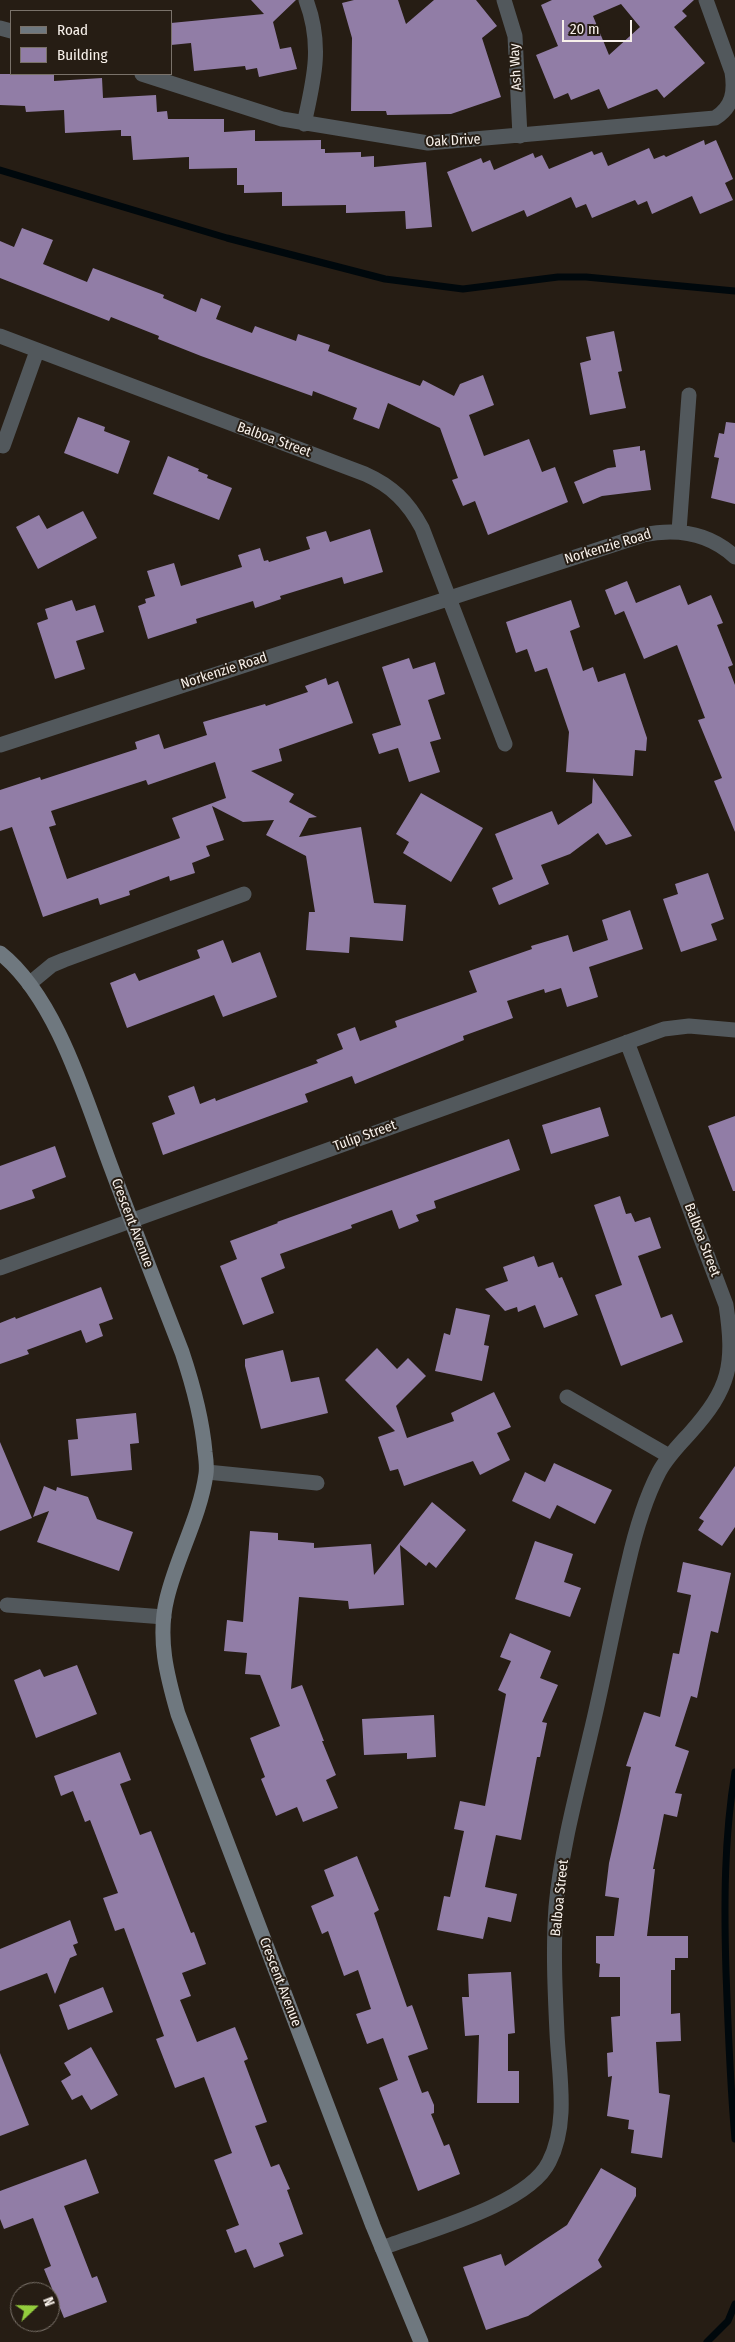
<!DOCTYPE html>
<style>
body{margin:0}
#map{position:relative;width:735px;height:2342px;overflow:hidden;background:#261d14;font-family:"Fira Sans Condensed",sans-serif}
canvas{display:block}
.legend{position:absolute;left:10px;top:10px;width:162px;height:65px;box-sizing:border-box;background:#261d14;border:1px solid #7a726a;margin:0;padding:6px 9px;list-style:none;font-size:15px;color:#f8f1eb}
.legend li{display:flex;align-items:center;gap:10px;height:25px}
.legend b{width:25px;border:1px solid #7a726a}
.north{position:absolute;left:10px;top:2282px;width:50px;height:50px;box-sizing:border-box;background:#261d14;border:1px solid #7a726a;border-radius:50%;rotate:69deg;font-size:14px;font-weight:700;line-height:20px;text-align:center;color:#f8f1eb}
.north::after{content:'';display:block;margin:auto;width:18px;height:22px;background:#93cd3d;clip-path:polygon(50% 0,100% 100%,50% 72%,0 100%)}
.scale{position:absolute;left:562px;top:20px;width:70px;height:22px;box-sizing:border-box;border:2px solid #f8f1eb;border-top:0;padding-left:6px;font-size:15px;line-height:18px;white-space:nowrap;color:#f8f1eb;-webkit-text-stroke:4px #261d14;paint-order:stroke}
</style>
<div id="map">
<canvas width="735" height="2342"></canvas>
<ul class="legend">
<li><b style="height:6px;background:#6f787f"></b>Road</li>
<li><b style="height:14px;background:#917da6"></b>Building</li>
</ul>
<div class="north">N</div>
<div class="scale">20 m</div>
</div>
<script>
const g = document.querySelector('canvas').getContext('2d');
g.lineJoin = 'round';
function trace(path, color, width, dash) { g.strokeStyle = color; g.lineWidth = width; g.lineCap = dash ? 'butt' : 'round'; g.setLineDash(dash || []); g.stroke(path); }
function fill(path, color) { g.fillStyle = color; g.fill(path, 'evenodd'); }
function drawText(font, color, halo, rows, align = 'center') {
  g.font = font + ' "Fira Sans Condensed",sans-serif'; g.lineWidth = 4; g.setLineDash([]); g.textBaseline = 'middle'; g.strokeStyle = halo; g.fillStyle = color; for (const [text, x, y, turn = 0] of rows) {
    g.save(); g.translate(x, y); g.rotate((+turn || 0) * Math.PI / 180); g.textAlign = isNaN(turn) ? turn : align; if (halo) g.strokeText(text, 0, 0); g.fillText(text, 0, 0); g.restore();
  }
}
trace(new Path2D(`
 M0,170l227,68 158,41 78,10 95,-12h28l149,14
 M735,1772c-11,66 -11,133 -9,200 2,56 4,111 9,167
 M707,2342l21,-21 7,-17`), '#00080c', 7);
fill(new Path2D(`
 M251,0h45l-23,22 7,27 11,-2 6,22 -38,8 -2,-9 -11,2 -1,-4 -51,5 -3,-28 -20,2v-22l93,-9z
 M354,0h44l8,24 28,-24h42l21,26 -15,12 19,59 -50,17 -64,1 -1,-4h-35l1,-73 -10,-35z
 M552,0h142l-12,11 5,5 -13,11 31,36 -41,35 -7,-9 -49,20 -9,-20 -28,11 -3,-7 -14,6 -18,-44 22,-9 -17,-41zM621,4l19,23 -31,28 -16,-39z
 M0,74h54v7l48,-3 1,20 53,-3 1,17 10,-1 1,8h56v13l31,-2v11l66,-1v9h4v4l36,-1v5l13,-1v11l52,-5 6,65 -26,2 -1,-18 -59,2v-8l-64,1v-14l-38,1v-8h-7v-17l-48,1v-12l-56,3 -2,-24h-10v-6l-56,3 -1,-23 -38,2 -1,-6 -25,-1z
 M704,140l1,5 11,-5 17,39 -8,4 8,17 -33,14 -8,-18 -40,18 -5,-13 -9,4 -3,-5 -43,18 -6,-14 -10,4 -5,-11 -44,20 -3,-7 -52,22 -25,-60 34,-14 2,5 7,-3 4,10 39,-17 2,5 7,-3 7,14 43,-18 2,4 8,-3 6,14 41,-18 5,11 10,-4 2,2z
 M22,228l31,12 -10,24 44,18 6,-14 71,27 -1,3 33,14 5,-14 20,8 -5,13 36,14 3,-7 41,15 2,-7 32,11 -2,6 92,35 3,-6 31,16 6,-12 23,-9 11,30 -25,10 15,41 45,-17 13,33 13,-5 13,35 -80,33 -13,-34 -12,5 -11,-26 6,-2 -18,-50 -52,-25 -9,26 -26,-10 4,-11 -44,-17 -1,5 -111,-40 -43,-17 1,-3 -48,-19 -2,4 -109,-43v-37l14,6z
 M614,331l8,40 -4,1 8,36 -36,7 -10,-52 11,-3 -5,-23z
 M78,417l27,10 -1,4 26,10 -12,33 -54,-21z
 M726,422l9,1v81l-24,-6 8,-40 -5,-1 5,-24 5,1z
 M640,446v5l5,-1 6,40 -49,6 -19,8 -9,-22 34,-14 8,-1 -3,-17z
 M168,456l31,13 -1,2 10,4 -1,3 25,10 -13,32 -66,-26z
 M83,511l14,27 -59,31 -22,-42 23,-12 8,14z
 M370,529l13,43 -39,12 -2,-7 -62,19 1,3 -26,9 -2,-7 -57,18 1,4 -49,16 -10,-33 8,-3 -1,-4 10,-3 -8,-25 27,-8 7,23 61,-19 -4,-12 22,-7 4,13 4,-1 1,2 41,-13 -4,-12 20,-6 4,11z
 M627,581l9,22 44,-18 8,20 23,-10 12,28 -6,2 16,40 -5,2 7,18v147l-21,-51 8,-3 -24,-58 7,-2 -28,-73 -33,14 -20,-48 -9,4 -10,-25z
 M72,600l4,11 19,-6 9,27 -28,9 9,28 -30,10 -18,-56 11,-4 -3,-10z
 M571,600l9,27 -10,4 13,40 10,-4 5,15 27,-9 22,65 -1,13 -11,-1 -2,26 -67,-4 3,-40 -22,-64 -12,4 -8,-23 -11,4 -10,-31z
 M409,658l4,11 22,-7 10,32 -17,6 13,39 -11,3 10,30 -31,10 -11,-34 -19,6 -7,-20 29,-9 -19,-58z
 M326,678l2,7 10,-4 15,42 -74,26 3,12 -31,10 43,23 -5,8 28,15 -8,1 -10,19 62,-10 13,76 32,2 -3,36 -53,-4 -1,16 -43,-3 3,-38h6l-9,-56 -40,-21 8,-15 -31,2 -31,-16 12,34 -18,6 4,10 -18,7 3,10 -25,8 -1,-5 -40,15 1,4 -30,10 -2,-7 -55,19 -31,-90 -12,4v-41l40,-13 1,3 96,-31 -2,-7 24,-8 5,15 43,-14 -4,-13 62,-18 1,2 42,-14 -3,-6zM215,762l11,36 -54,20 8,20 -113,41 -18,-52 7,-2 -5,-14 95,-31 2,5z
 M593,778l39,58 -26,9 -8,-12 -28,21 -29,11 8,19 -50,21 -7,-17 21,-9 -18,-45 57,-23 6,14 34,-22z
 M421,793l62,35 -32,54 -48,-29 6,-11 -13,-8z
 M708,873l16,46 -13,5 6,16 -36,12 -18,-53 15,-5 -3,-10z
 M630,910l13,39 -54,18 9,30 -31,10 -6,-19 -16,5 -1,-4 -37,12 6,17 -50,18 1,4 -109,44 -3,-8 -47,18 3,8 -145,53 -11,-32 23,-9 -7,-18 26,-10 6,18 15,-6 1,3 102,-38 -2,-3 27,-11 -6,-15 18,-7 5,14 37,-14 -2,-6 82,-29 -8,-21 63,-22 -1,-3 37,-11 5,17 35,-12 -6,-20z
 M223,940l9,23 28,-11 17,45 -54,20 -9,-22 -87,33 -17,-45 25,-10 4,8 61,-23 -3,-8z
 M600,1107l9,29 -58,18 -9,-29z
 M735,1116v75h-2l-25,-65z
 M509,1139l11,31 -86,31 2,7 -20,7 3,6 -20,8 -7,-19 -41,15 1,3 -72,26 5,14 -24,10 13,35 -31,12 -23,-59 17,-7 -7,-18 48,-18 -1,-1z
 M55,1146l11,31 -34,13 3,8 -35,12v-44z
 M620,1196l6,18 5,-1 4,9 15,-5 11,31 -23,8 23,62 11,-4 11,28 -62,24 -26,-71 27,-10 -28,-80z
 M534,1256l4,11 15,-5 6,16 3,-1 16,38 -34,13 -9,-23 -17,7 -1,-5 -12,4 -20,-22 23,-8 -5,-14z
 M101,1287l12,32 -14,5 4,12 -17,7 -5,-13 -54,20 2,4 -29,10v-41l15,-6 1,2z
 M456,1308l34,7 -6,30 5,1 -7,35 -47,-10 9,-38 6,2z
 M377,1348l20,21 11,-11 18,18 -30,30 11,32 47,-17 -3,-8 43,-21 17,35 -14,6 13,27 -30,15 -7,-14 -69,25 -6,-17 -8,2 -12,-34 17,-6 -50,-51z
 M283,1350l8,32 28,-5 9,36 -67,16 -16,-63v-7z
 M136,1413l3,30 -9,1 2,26 -61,6 -3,-36 10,-1 -2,-20z
 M0,1442l32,76 -32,13z
 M554,1463l58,27 -17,34 -38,-19 -7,14 -38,-18 13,-29 20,10z
 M735,1466v61l-13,19 -24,-16 6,-9 -5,-3z
 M44,1486l12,5 1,-4 31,10 9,22 36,13 -14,39 -82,-29 12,-31 -16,6z
 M432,1502l34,28 -30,38 -7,-6 -3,4 -26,-21 4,60 -55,4 -1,-8 -49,-4 -8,92 11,-4 22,56h-2l14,34 -10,5 12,28 -35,14 -6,-15 -21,9 -15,-37 4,-2 -15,-39 30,-12 -20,-51 -15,-1 2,-21 -23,-2 3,-31 16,2 7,-91 28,2v7l36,3v5l57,-4 3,31z
 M535,1541l38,13 -9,28 17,6 -11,29 -55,-18z
 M683,1562l48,11 -13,60 -7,-2 -14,67 -6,-2 -16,50 14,5 -14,42 7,1 -5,23 -13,-3 -11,55h2l-8,67h41v22h-13v12h-4v44l9,-1 1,28 -25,1 3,51 11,2 -8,63 -31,-5 3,-23 -6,-1 1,-9 -22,-4 5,-40 -4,1 -1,-24 6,-1 -2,-35 9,-1v-39h-21l1,-13 -4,-1v-27h18l5,-38 -14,-2 4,-33 22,-96 -5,-1 18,-54 16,5 13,-64 6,1 12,-59 -14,-3z
 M510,1633l41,18 -11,27 18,7 -16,37 5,1 -7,34h-3l-16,83 -25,-5 -11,52 32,7 -6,28 -23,-5 -5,22 -46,-9 7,-34 6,1 14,-66 -10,-2 6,-28 25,5 21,-112 -8,-4 13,-29 -11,-4z
 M77,1665l20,49 -61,24 -22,-58 26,-11 4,8z
 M434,1715l2,42 -29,2v-6l-43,2 -2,-36z
 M120,1752l11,28 -11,4 20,51 11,-4 40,102 3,-1 12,32 -24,9 9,23 -11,4 17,42 38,-15 13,32 -4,2 23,61 -12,4 16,41 8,-3 11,25 -3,1 16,44 -24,9 5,13 -30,12 -8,-19 -11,4 -9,-23 13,-5 -25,-65 18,-7 -28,-76 -29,11 -19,-49 8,-3 -40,-108 -9,3 -12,-33 15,-5 -28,-73 -5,2 -12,-31 -12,5 -7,-20z
 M357,1856l22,54 -5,3 33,94 5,-2 16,44 -20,7 14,37 6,-2 6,14v8l-3,1 13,32 5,-2 11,30 -42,17 -39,-103 19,-8 -15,-42 -16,6 -11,-30 15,-5 -13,-39 -14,6 -16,-45 -6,3 -11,-28 23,-10 -10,-26z
 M70,1920l8,23 -5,2 4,10 -7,3 -15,36 -8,-21 -47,18v-42z
 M511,1972l4,61 -7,1v37h11v32h-42l2,-68 -14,1 -3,-39h7l-1,-23z
 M103,1987l10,25 -45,18 -9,-25z
 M91,2047l27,48 -27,15 -9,-15 -10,5 -11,-19 10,-6 -7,-12z
 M0,2053l29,72 -29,11z
 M86,2159l13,34 -35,13 28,72 5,-2 10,26 -43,16 -20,-49 7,-3 -18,-48 -29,11 -4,-10v-28z
 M601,2168l35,20v8l-38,64 4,7 -74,49 -42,14 -23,-63 38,-13 4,12 62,-41z`), '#917da6');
trace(new Path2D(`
 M504,0l11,36 5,100
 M706,0l26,72
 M0,28l11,3
 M142,74l140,45 146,24 287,-25c18,-11 20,-27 17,-46l3,-1
 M304,124c10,-45 19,-79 2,-124
 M0,336l365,138c27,12 43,28 57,54l83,216
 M3,446l34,-95
 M679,531l10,-136
 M0,745l643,-210c34,-7 66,-2 92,22
 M29,984l23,-19 12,-5 180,-66
 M0,1268l664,-239 25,-3 46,4
 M567,1397l102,59
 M207,1472l110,11
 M7,1605l157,12
 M382,2248c44,-17 146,-43 167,-86 20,-39 10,-86 8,-129 -2,-42 -4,-84 -1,-126 5,-57 21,-115 34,-171 14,-57 24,-115 38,-172 7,-31 16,-63 31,-92 8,-15 20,-27 31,-39 40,-45 45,-68 36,-128l-99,-263`), '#52585c', 15);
trace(new Path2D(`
 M0,953c57,45 86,148 111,214 23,62 47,123 71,185 11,33 20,65 23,100 1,7 2,15 1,22 -6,43 -29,82 -39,124 -10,40 0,78 11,116l195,512 48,116`), '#6f787f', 15);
drawText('14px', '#f8f1eb', '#261d14', [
 ["Ash Way",516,67,-93],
 ["Oak Drive",453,141,-3],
 ["Balboa Street",274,440,20],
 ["Norkenzie Road",608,547,-17],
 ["Norkenzie Road",224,671,-18],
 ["Tulip Street",365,1136,-20],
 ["Crescent Avenue",132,1223,69],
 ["Balboa Street",702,1240,69],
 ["Balboa Street",560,1898,-84],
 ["Crescent Avenue",280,1982,69]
]);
</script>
